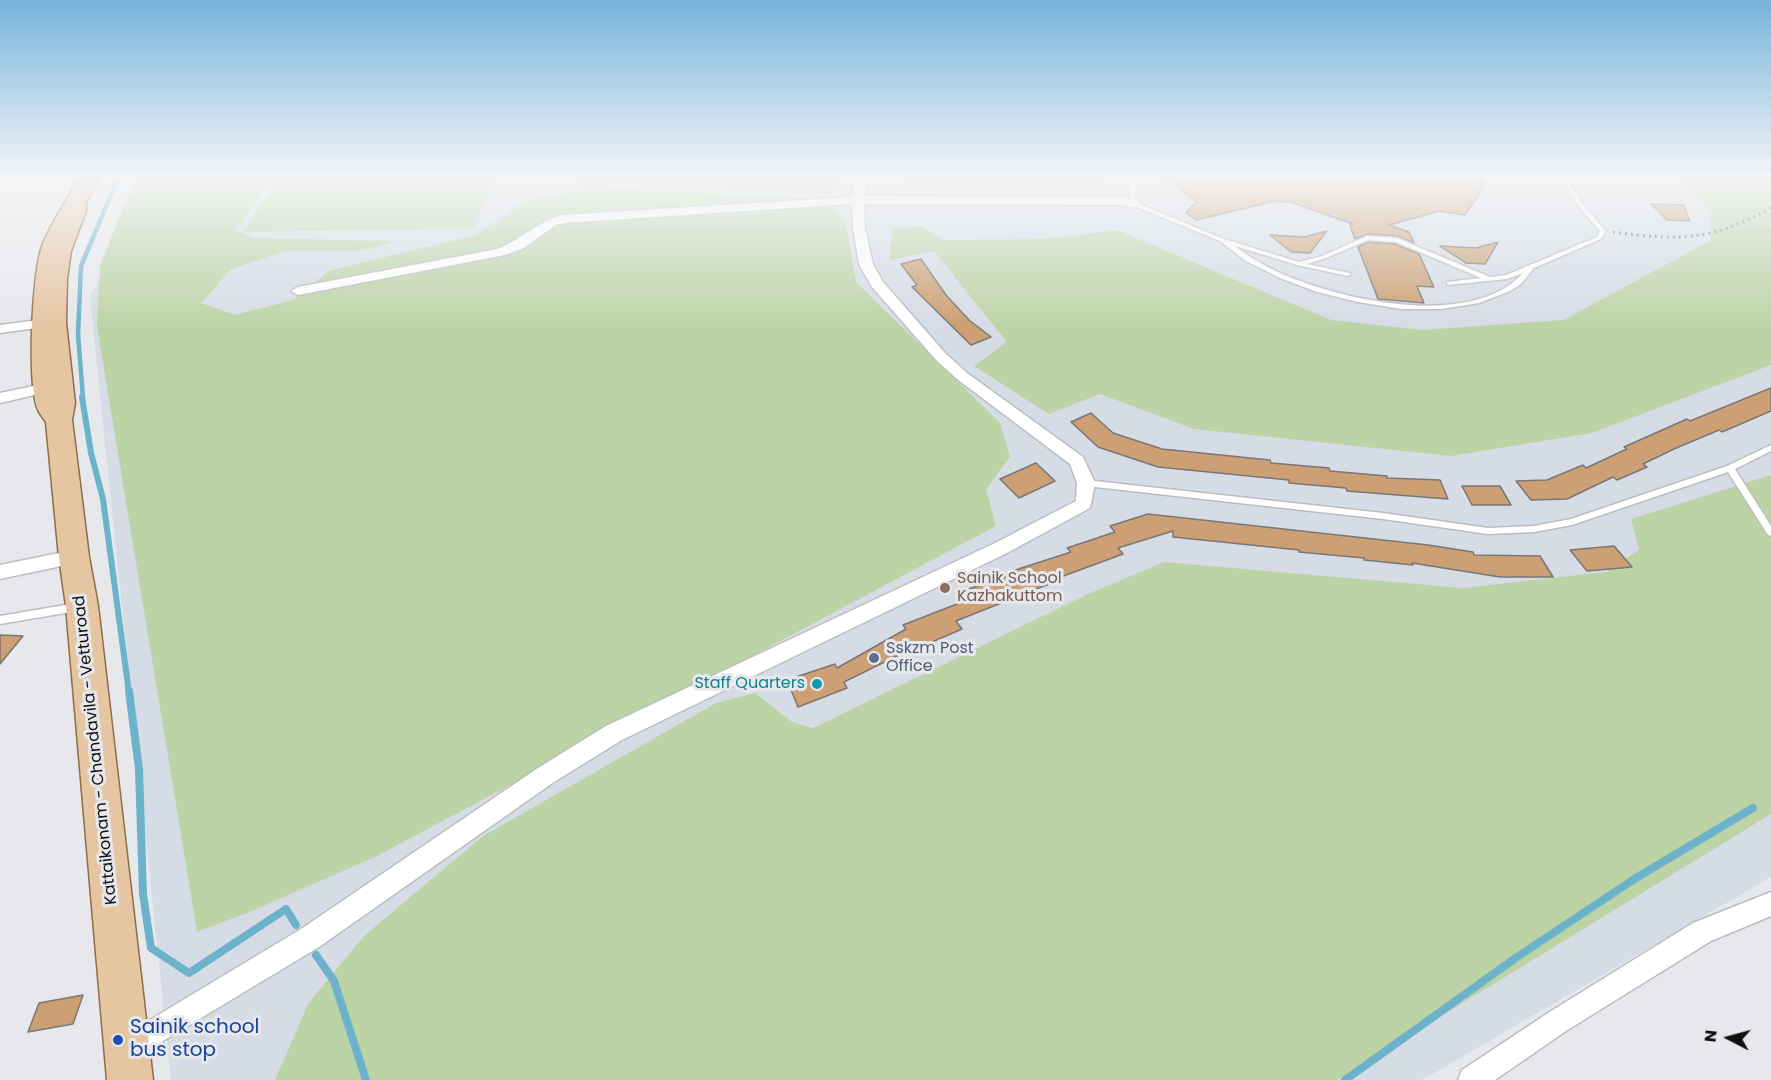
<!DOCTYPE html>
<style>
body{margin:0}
#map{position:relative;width:1771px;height:1080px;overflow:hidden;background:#e7e8ec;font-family:Poppins,sans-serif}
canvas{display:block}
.north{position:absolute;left:1699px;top:1008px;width:60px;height:60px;-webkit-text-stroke:4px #e7e8ec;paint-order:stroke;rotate:276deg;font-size:16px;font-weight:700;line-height:24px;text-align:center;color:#0e0f10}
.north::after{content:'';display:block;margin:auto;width:21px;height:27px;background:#0e0f10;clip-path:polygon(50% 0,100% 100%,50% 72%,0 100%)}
</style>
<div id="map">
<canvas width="1771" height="1080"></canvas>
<div class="north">N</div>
</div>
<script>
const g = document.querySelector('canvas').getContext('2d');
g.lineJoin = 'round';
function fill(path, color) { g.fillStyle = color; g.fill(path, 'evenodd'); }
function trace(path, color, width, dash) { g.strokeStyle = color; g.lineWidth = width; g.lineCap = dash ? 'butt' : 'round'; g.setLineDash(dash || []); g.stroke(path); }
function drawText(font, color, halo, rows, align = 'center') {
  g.font = font + ' Poppins,sans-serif'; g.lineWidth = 6; g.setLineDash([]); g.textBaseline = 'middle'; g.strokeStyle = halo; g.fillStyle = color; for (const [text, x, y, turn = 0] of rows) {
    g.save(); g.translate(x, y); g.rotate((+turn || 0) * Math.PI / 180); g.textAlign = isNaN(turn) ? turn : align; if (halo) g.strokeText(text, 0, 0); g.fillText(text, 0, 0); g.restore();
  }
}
fill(new Path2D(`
 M144,174h1627v703l-349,203h-1251l-81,-782z`), '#d6dce6');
fill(new Path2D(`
 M137,174h142l-44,56 19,8 139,3 -26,9 -82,1 -54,18 -30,34 34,12 58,-15 36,-29 147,-36 50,-34 53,-10 1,-17h25l-2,3 4,5 5,-8h223l-4,20 -224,-10 3,3 193,12 29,7 14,17 10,59 144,141 10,34 -24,32 10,37 -619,330 -125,55 -55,21 -100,-606 3,-61z
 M281,174h216l-24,54 -230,4z
 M901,174h201l-4,14 -193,-5z
 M1678,174h93v191l-179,68 -141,23 -257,-27 -94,-35 -51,20 -75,-48 33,-24 -73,-91 -44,9 2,-32 27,-2 25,14 102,-1 71,-9 214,90 91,10 142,-10 147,-80 -1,-27z
 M1771,475v339l-434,266h-1062l33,-76 56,-68 119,-100 233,-133 39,-10 37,29 21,6 275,-134 76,-32 299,26 142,-16 34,-22 -8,-31z`), '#bcd3a6');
trace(new Path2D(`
 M83,398l-5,-64 3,-68 39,-92`), '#6db2cb', 4.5);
trace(new Path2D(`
 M82,397l9,56 12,46 26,194`), '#6db2cb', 6);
trace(new Path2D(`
 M129,691l10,78 4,125 8,54 38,25 97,-64 10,16
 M316,955l18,26 32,99
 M1345,1080l172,-123 119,-79 117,-70`), '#6db2cb', 8);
const building = new Path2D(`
 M1185,174h181l2,3 15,-3h96l5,13 -19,28 -26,-4 -50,14 20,7 5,11 -17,-7 -30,-2 -12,5 -5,-14 3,-1 -62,-22 -16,-1 -79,19 -10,-7 10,-11 -29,-24z
 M1651,204l32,1 7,16 -23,-1z
 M1327,231l-17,22 -19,-1 -21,-17 34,2z
 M1368,242l27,2 24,10 15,33 -17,-1 7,17 -46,-4 -20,-52z
 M1498,242l-13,22 -19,-1 -26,-17 36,2z
 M921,259l25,36 23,25 22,17 -20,8 -59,-58 5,-2 -16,-21z
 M1771,388v23l-49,21 -3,-2 -45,19 -31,15 4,3 -30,13 -4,-3 -46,22 -36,1 -15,-19 31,-1 36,-15 3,3 41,-19 -3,-2 63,-28 3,2z
 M1091,413l22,20 49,16 108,11 1,3 58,5 1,3 57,5v2l53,2 8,19 -101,-8 -1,-3 -57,-5v-3l-131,-13 -60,-20 -27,-25z
 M1036,463l19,18 -36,17 -19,-19z
 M1462,486h38l11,19h-39z
 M1148,514l280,31 45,7 1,3 66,1 13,21h-53l-88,-14 1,2 -49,-5v-2l-65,-6v-2l-126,-13v-6l-55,17 5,6 -65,24 1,2 -103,41 6,8 -44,19 -1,-2 -73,36 3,6 -49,19 -11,-27 48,-16 2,4 69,-39 -3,-4 59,-23 -6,-9 49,-16 -2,-3 68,-22 -4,-4 48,-16 -5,-6z
 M1614,546l18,21 -45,4 -17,-21z
 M0,635l23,1 -23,28z
 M83,995l-10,29 -45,8 11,-29z`);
fill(building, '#cca074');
trace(building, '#797674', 1.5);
const lane = new Path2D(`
 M1128,174h6l3,29 87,36 75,23 23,-6 45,-20 30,2 93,39 16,-2 91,-38 3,-6 -19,-22 -23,-35h6l21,33 21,24 -5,8 -67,29 -13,16 -11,7 -31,12 -38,6h-40l-43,-7 -41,-10 -37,-14 -34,-17 -26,-20 -88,-36zM1368,240l28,2 85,36 -34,4v2l2,1 58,-6 16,-6c-51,56 -175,28 -236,3 -19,-8 -36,-18 -52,-30l62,19 51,11 2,-1v-2l-43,-9 19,-6z
 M1771,445v6l-36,18 36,57v10l-3,-1 -40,-63 -156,53 -38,7 -46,2 -105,-15 -297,-33 -4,-3 4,-3 297,33 105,15 46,-2 37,-7 156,-53z
 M77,603l3,1 2,3 -2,3 -3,1 -77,13v-8z`);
const street = new Path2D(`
 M856,174h12l-3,22 258,1 15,4 2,3 -6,4 -11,-3 -259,-1 1,24 8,36 10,18 63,72 21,19 116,84 12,26 -5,25 -83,45 -385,187 -68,42 -235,165 -181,109 -9,4 -9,-4 -4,-9 4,-9 181,-109 237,-161 68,-42 389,-183 81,-42 1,-18 -7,-19 -113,-85 -21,-19 -64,-73 -13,-23 -6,-36 -1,-24 -288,19 -8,2 -32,23 -19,7 -207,40 -7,-4 7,-4 199,-38c24,-9 41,-28 66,-34l289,-18z
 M46,319l5,1 2,3 -2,3 -51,7v-8z
 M47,383l5,2 3,3 -3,3 -52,12v-10z
 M74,550l6,2 3,5 -3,5 -80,17v-14z
 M1771,892v24l-60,25 -145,90 -71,49h-37l4,-10 86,-57 145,-90z`);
const primary = new Path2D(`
 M82,174h20l-16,28v9l-15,40 -4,28 -1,44 9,80 -3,17 17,137 9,49 55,474h-46l-41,-474 -7,-49 -13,-135c-3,-4 -6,-8 -8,-12 -11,-26 -6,-136 4,-164 10,-25 26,-48 40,-72z`);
trace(lane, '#bbbdc0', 3);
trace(street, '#bbbdc0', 3);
trace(primary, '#906d48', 3);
trace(new Path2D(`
 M1613,232c67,9 98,9 158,-24`), '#757678', 3, [2, 4]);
fill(lane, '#fff');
fill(street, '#fff');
fill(primary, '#e6c5a3');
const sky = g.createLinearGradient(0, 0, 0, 325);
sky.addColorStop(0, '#77b3dc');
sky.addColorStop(0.54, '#f4f5f6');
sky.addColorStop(1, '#f4f5f600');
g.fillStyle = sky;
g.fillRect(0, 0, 1771, 325);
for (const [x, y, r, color] of [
 [945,588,6,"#8d6e63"],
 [874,658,6,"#5c6f8a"],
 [817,684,6,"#0f9aa8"],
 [118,1040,6,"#1a4fb4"]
]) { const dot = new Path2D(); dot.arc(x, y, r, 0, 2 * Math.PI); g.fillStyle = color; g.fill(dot); trace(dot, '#e7e8ec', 2); }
drawText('16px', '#785e54', '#e7e8ec', [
 ["Sainik School",957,579],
 ["Kazhakuttom",957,597]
], 'left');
drawText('16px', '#4e5e75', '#e7e8ec', [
 ["Sskzm Post",886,649],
 ["Office",886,667]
], 'left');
drawText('16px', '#0d838f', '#e7e8ec', [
 ["Staff Quarters",805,684]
], 'right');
drawText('16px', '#0e0f10', '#e7e8ec', [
 ["Kattaikonam - Chandavila - Vetturoad",96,750,-96]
]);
drawText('20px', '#164399', '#e7e8ec', [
 ["Sainik school",130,1028],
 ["bus stop",130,1051]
], 'left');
</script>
